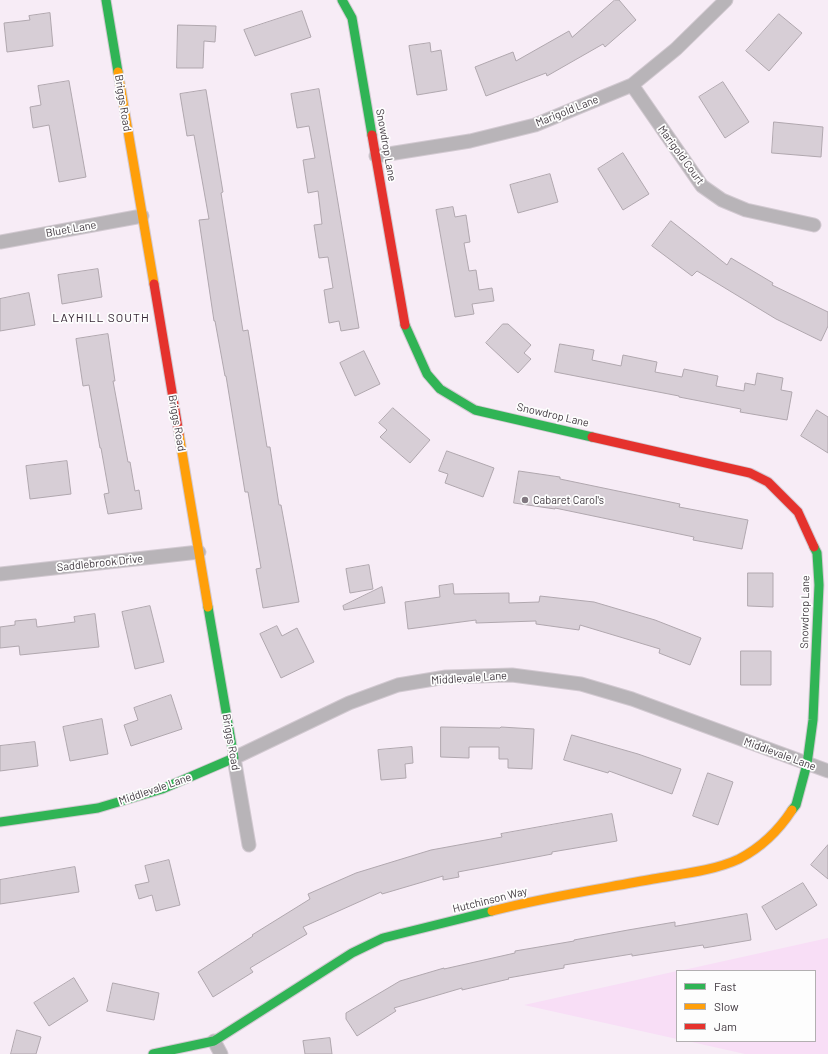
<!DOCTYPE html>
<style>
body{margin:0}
#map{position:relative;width:828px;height:1054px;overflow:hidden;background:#f7ecf6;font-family:Barlow,sans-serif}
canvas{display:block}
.legend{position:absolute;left:676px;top:970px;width:140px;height:72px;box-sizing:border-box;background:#fdfdfd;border:1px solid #b2afb1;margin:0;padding:5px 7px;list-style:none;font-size:12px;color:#413940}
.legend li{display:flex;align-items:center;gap:8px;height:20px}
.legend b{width:20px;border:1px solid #b2afb1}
</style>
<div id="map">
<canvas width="828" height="1054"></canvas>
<ul class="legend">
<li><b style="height:5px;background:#30b455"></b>Fast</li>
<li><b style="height:5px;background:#ff9f0a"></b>Slow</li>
<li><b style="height:5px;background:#e5322d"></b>Jam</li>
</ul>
</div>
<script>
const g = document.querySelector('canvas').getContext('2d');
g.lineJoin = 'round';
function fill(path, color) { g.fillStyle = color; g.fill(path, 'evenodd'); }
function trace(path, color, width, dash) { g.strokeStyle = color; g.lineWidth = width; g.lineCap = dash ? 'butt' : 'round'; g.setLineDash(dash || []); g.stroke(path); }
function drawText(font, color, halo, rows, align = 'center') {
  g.font = font + ' Barlow,sans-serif'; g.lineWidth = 3.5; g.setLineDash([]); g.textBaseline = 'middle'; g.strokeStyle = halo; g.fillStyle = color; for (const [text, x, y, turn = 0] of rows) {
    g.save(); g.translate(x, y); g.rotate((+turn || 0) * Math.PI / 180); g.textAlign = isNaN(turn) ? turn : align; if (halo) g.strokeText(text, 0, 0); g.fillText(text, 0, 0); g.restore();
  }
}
fill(new Path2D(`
 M828,938v116h-83l-58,-13h128v-70h-136z
 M677,971v68l-153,-34z`), '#f8def6');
const building = new Path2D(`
 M615,0h4l17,20 -31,27 -2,-3 -56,32 -1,-3 -60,23 -11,-29 38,-15 3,9 53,-30 3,6z
 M302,11l9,26 -56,19 -11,-26z
 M50,13l3,33 -46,6 -3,-29 26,-3 -1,-4z
 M779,14l23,19 -33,38 -23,-20z
 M178,25l38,1 -1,16 -11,-1 -1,27h-26z
 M430,43l1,9 10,-2 6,40 -30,5 -8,-49z
 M69,81l17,96 -27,5 -10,-57 -16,3 -3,-21 11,-2 -3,-19z
 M723,82l26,40 -24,16 -26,-41z
 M319,89l40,239 -18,3 -2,-10 -10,2 -5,-33 9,-2 -5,-31 -9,1 -5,-33 8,-1 -4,-33 -10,2 -5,-33 12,-2 -6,-32 -12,2 -6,-34z
 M206,90l17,102 -2,1 22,138 5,-1 19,117h3l9,58h2l18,97 -36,6 -7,-39 5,-1 -13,-76h-3l-19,-116h-1l-10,-55h-1l-15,-101 10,-1 -15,-84 -7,1 -7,-42z
 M774,122l49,5 -2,30 -49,-4z
 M623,153l26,41 -26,16 -25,-41z
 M550,174l8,28 -40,11 -8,-28z
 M453,207l2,10 11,-2 4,27 -6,1 5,28 7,-1 3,20 13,-2 2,13 -22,3 2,10 -19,3 -19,-107z
 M671,221l56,44 4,-7 42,25 -1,2 56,27v14l-7,15 -45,-22 -79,-48 -5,5 -40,-30z
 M98,269l4,28 -40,7 -4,-29z
 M29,293l6,32 -35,6v-32z
 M503,324h5l23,21 -7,8 7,6 -13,14 -32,-30z
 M108,334l7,47h-2l15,81h2l5,29 4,-1 3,19 -34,5 -4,-20 5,-1 -8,-45h-1l-11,-63 -6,1 -7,-47z
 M560,344l34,6 -2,10 29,6 2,-11 34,7 -2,10 27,5 2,-8 34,7 -2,10 28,5 1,-8 10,2 2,-12 26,5 -2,12 11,2 -5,28 -47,-8 1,-3 -62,-12v-1l-124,-24z
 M364,351l16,33 -25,12 -15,-33z
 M393,408l37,32 -20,23 -30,-26 7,-7 -8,-7z
 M817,410l11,7v36l-27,-17z
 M447,451l47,17 -11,29 -38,-14 3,-9 -9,-3z
 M67,461l4,33 -41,5 -4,-33z
 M519,471l41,6v2l120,25 -1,3 69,13 -6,29 -49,-9 1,-3 -139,-29v1l-41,-6z
 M369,565l4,24 -23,4 -4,-24z
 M748,573h25v34l-25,-1z
 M453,584l1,10 55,-1v10l30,-1 1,-6 54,6 61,18 46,18 -11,27 -31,-12 1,-4 -80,-24 -1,5 -43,-6v-3l-60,2v-3l-68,9 -3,-27 35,-5 -1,-11z
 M382,587l3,16 -41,7 -1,-4z
 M150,606l14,56 -29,7 -13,-57z
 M95,614l4,33 -79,8 -1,-9 -19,2v-21l15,-2v-4l21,-2 1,8 38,-5 -1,-5z
 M277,626l5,10 15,-8 17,34 -33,16 -21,-44z
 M741,651h30v34h-30z
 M171,695l11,34 -51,17 -7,-21 14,-5 -4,-12z
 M102,719l6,35 -38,7 -7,-34z
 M441,727l59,1 1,-1 33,2 -2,40 -24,-1v-9h-9v-12h-30v11l-28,-1z
 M572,735l66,19 43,15 -9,25 -63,-23 -1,2 -44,-13z
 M35,742l3,24 -38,5v-25z
 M412,747l1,16 -8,1 1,14 -25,2 -3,-30z
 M708,773l25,9 -15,43 -25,-9z
 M612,814l5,27 -65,11v2l-94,18 1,5 -16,3v-4l-61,18 -1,-2 -78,35 4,7 -57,34 3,4 -40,25 -15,-25 55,-36 -1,-1 58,-36 -2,-5 48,-21 75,-23 71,-13 -1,-3z
 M828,845v34l-17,-14z
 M169,860l11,45 -24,6 -4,-16 -13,4 -4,-14 14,-3 -4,-16z
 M75,867l4,25 -79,12v-24z
 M803,883l14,22 -41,25 -14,-23z
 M747,914l4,26 -47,8 -1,-3 -71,11v-2l-68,11v3l-56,10 1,1 -47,11v-2l-68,20 2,3 -39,25 -11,-17v-6l54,-32 44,-13v1l71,-16v-2l59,-10v-1l54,-10 47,-8v4z
 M74,978l14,23 -39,25 -15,-23z
 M113,983l46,10 -5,27 -47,-9z
 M17,1030l24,7 -5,17h-25z
 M330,1038l2,16h-27l-2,-13z`);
fill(building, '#d7ced6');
trace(building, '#b0a7ae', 1);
const street = new Path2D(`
 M632,85l70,101 20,14 24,10 68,15
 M376,156l94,-15 65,-16 97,-40 44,-36 50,-49
 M0,242l142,-26
 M0,574l199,-22
 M249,845l-15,-87 115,-55 49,-18 48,-8 66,-2 69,9 51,15 196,72
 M214,1041l7,13`);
const fast = new Path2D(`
 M106,0l12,72
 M342,0l10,18 20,117
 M405,325l22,49 13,15 35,21 117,27
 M792,810l4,-5 11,-41 6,-44 6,-135 -2,-32 -3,-6
 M0,822l98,-14 64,-19 72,-31 -26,-151
 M153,1054l61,-13 138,-88 31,-15 109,-27`);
const slow = new Path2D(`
 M118,72l36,212
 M179,434l29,173
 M492,911c53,-14 108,-22 161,-32 28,-5 60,-8 86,-20 21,-11 40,-29 53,-49`);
const jam = new Path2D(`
 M372,135l33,190
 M154,284l25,150
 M592,437l158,36 18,9 30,30 16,35`);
trace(street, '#d2c9d1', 15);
trace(fast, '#d2c9d1', 11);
trace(slow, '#d2c9d1', 11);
trace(jam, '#d2c9d1', 11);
trace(street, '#b8b4b8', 13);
trace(fast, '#30b455', 9);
trace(slow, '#ff9f0a', 9);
trace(jam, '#e5322d', 9);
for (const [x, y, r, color] of [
 [525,500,4,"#817880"]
]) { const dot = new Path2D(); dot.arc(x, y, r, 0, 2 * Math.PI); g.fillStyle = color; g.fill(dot); trace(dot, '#fdfdfd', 1.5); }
drawText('11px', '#413940', '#fdfdfd', [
 ["Briggs Road",123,103,81],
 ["Marigold Lane",567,111,-22],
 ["Snowdrop Lane",386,145,80],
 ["Marigold Court",681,155,54],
 ["Bluet Lane",71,229,-10],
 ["Snowdrop Lane",553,415,13],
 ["Briggs Road",177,423,80],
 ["Saddlebrook Drive",100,563,-6],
 ["Snowdrop Lane",805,612,-89],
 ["Middlevale Lane",469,678,-4],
 ["Briggs Road",231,742,80],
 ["Middlevale Lane",780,754,20],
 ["Middlevale Lane",155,789,-19],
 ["Hutchinson Way",490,900,-14]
]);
drawText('11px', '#413940', '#fdfdfd', [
 ["Cabaret Carol's",533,500]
], 'left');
g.letterSpacing = '1px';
drawText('12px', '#372836', '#fdfdfd', [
 ["LAYHILL SOUTH",101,318]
]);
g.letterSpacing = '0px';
</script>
